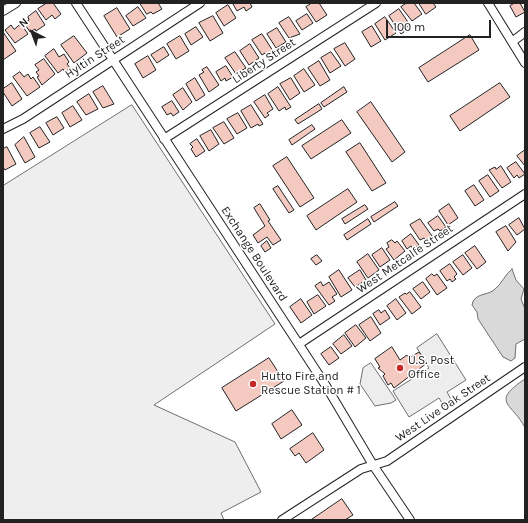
<!DOCTYPE html>
<style>
body{margin:0}
#map{position:relative;width:528px;height:523px;overflow:hidden;background:#fff;font-family:Karla,sans-serif}
canvas{display:block}
.frame{position:absolute;inset:0;border:4px solid #222;pointer-events:none}
.north{position:absolute;left:12px;top:12px;width:40px;height:40px;-webkit-text-stroke:3px #fff;paint-order:stroke;rotate:318deg;font-size:11px;font-weight:700;line-height:16px;text-align:center;color:#222}
.north::after{content:'';display:block;margin:auto;width:14px;height:18px;background:#222;clip-path:polygon(50% 0,100% 100%,50% 72%,0 100%)}
.scale{position:absolute;left:386px;top:20px;width:105px;height:18px;box-sizing:border-box;border:2px solid #222;border-top:0;padding-left:5px;font-size:12px;line-height:14px;white-space:nowrap;color:#222;-webkit-text-stroke:3px #fff;paint-order:stroke}
</style>
<div id="map">
<canvas width="528" height="523"></canvas>
<div class="frame"></div>
<div class="north">N</div>
<div class="scale">100 m</div>
</div>
<script>
const g = document.querySelector('canvas').getContext('2d');
g.lineJoin = 'round';
function fill(path, color) { g.fillStyle = color; g.fill(path, 'evenodd'); }
function trace(path, color, width, dash) { g.strokeStyle = color; g.lineWidth = width; g.lineCap = dash ? 'butt' : 'round'; g.setLineDash(dash || []); g.stroke(path); }
function drawText(font, color, halo, rows, align = 'center') {
  g.font = font + ' Karla,sans-serif'; g.lineWidth = 3; g.setLineDash([]); g.textBaseline = 'middle'; g.strokeStyle = halo; g.fillStyle = color; for (const [text, x, y, turn = 0] of rows) {
    g.save(); g.translate(x, y); g.rotate((+turn || 0) * Math.PI / 180); g.textAlign = isNaN(turn) ? turn : align; if (halo) g.strokeText(text, 0, 0); g.fillText(text, 0, 0); g.restore();
  }
}
const green = new Path2D(`
 M132,105l143,219 -121,81 81,37 26,50 -40,21 3,7h-221v-334z`);
fill(green, '#eee');
trace(green, '#6f6f6f', 1);
const parking = new Path2D(`
 M437,334l29,46 -19,12 5,9 -8,5 -5,-8 -30,19 -16,-26 36,-23 -12,-20z
 M371,363l25,37 -5,3 -16,3 -15,-22 3,-16z`);
fill(parking, '#ededed');
trace(parking, '#6f6f6f', 1);
const water = new Path2D(`
 M512,269l4,11 8,9 -3,10 4,10v30l-9,5 -1,14 -4,3 -8,-4 -25,-38 -1,-7 -5,-7c2,-12 14,-9 22,-15 8,-6 11,-16 18,-21z
 M525,379v49c-12,-25 -36,-25 0,-49z`);
fill(water, '#d9d9d9');
trace(water, '#6f6f6f', 1);
const building = new Path2D(`
 M47,3h6l8,11 -6,5 -3,-4 -6,5 -8,-11z
 M140,3h18l4,6 -9,5 -2,-2 -4,2z
 M234,3h16l2,4 -6,4 -2,-4 -7,4 -4,-7z
 M312,3h7l8,12 -11,7 -10,-15z
 M407,3h7l8,11 -10,7 -11,-14z
 M419,3h14l3,4 -10,7z
 M515,3h5l5,9 -9,5 -6,-11z
 M228,5l8,13 -12,8 -8,-13z
 M138,7l8,11 -13,8 -7,-10z
 M117,8l13,21 -13,8 -13,-21z
 M399,9l11,16 -7,5 1,2 -3,2 -12,-18z
 M36,11l9,14 -9,6 -1,-2 -5,3 -6,-9 5,-3 -1,-3z
 M307,14l6,9 -11,7 -6,-9z
 M213,16l10,17 -13,8 -11,-18z
 M289,17l11,17 -11,4 -10,-15z
 M385,17l11,16 -11,7 -10,-16z
 M21,24l7,10 -13,9 -10,-13 6,-5 3,4z
 M372,26l9,15 -10,6 -9,-15z
 M196,27l7,10 -12,8 -6,-11z
 M277,28l9,14 -10,6 -9,-14z
 M3,32l13,19 -13,9z
 M262,34l11,17 -7,4 -1,-2 -3,2 -10,-15z
 M470,35l9,15 -51,32 -9,-14z
 M74,36l13,17 -13,10 -13,-18z
 M180,36l9,15 -13,8 -9,-15z
 M345,43l10,16 -10,7 -11,-17z
 M250,44l9,14 -10,7 -9,-14z
 M164,47l5,8 -12,8 -6,-8z
 M54,49l5,8 5,-3 5,8 -2,2 3,4 -5,4 -2,-3 -5,4 -13,-17z
 M235,52l11,16 -10,6 -11,-16z
 M331,52l10,14 -11,7 -9,-15z
 M148,56l8,14 -13,8 -8,-14z
 M44,59l11,15 -13,11 -5,-8 2,-1 -3,-4 3,-2 -4,-5z
 M319,61l11,19 -10,6 -12,-18z
 M226,66l7,11 -7,4 -1,-3 -4,3 -5,-9z
 M207,67l12,18 -10,7 -10,-17 5,-3 -2,-2z
 M304,69l11,16 -11,7 -10,-16z
 M20,72l4,5 4,-3 3,5 2,-2 7,10 -13,9 -14,-19z
 M195,78l10,17 -9,6 -10,-17z
 M291,78l9,15 -10,7 -10,-16z
 M12,83l10,16 -10,7 -9,-14v-3z
 M500,83l10,14 -50,34 -10,-15z
 M103,86l11,18 -11,4 -10,-16z
 M278,87l13,20 -5,3 -1,-3 -6,4 -11,-17z
 M344,87l3,5 -23,15 -3,-4z
 M183,88l9,14 -9,8 -10,-15z
 M89,94l9,15 -12,6 -9,-13z
 M265,95l8,14 -6,4 2,2 -4,3 -11,-16z
 M172,101l7,11 -6,4 -2,-3 -4,2 -5,-8z
 M371,102l34,50 -13,10 -35,-50z
 M319,104l3,5 -24,15 -3,-4z
 M251,105l12,19 -4,2 -1,-2 -7,4 -10,-17z
 M73,106l9,14 -12,7 -8,-14z
 M238,113l9,15 -10,6 -10,-15z
 M57,117l7,11 -11,7 -7,-12z
 M342,120l9,13 -40,26 -9,-13z
 M224,122l10,16 -10,6 -11,-16z
 M312,125l3,4 -23,16 -3,-5z
 M40,127l10,15 -11,6 -9,-15z
 M211,130l8,14 -10,7 -9,-15z
 M24,137l11,20 -10,6 -10,-18z
 M197,139l8,12 -9,6 -5,-8 2,-2 -3,-3z
 M360,143l26,40 -14,8 -26,-39z
 M7,147l9,17 -11,6 -2,-3v-18z
 M525,150v16l-8,-10z
 M287,157l27,41 -14,9 -27,-41z
 M516,162l9,12 -6,4 -2,-3 -3,3 -7,-10z
 M501,166l10,16 -9,6 -13,-18 6,-3 1,2z
 M488,175l11,16 -9,6 -11,-16z
 M474,185l10,15 -9,6 -10,-15z
 M278,186l16,24 -5,3 -16,-24z
 M348,189l9,13 -41,28 -9,-14z
 M395,202l3,4 -24,16 -3,-5z
 M260,204l10,16 -2,1 13,19 -8,5 -6,-8 -9,6 -5,-8 12,-9 -11,-18z
 M449,204l9,14 -10,7 -9,-14z
 M365,205l3,4 -23,15 -3,-5z
 M438,216l8,11 -6,4 -2,-2 -4,2 -6,-8z
 M519,218l6,11 -8,6 -8,-10z
 M368,219l3,5 -24,16 -3,-5z
 M420,219l12,17 -6,4 -2,-2 -4,2 -10,-15z
 M506,226l10,16 -8,9 -12,-19z
 M411,234l8,11 -6,4 -2,-3 -4,3 -5,-8z
 M392,240l3,3 2,-2 8,10 -11,9 -8,-11 3,-2 -2,-4z
 M267,241l4,7 -6,4 -4,-6z
 M475,246l11,16 -9,7 -12,-16z
 M382,248l8,12 -10,7 -8,-12z
 M368,254l11,16 -11,8 -11,-16z
 M317,255l5,6 -6,4 -5,-6z
 M463,255l9,13 -9,7 -10,-13z
 M450,264l7,10 -3,3 2,2 -4,3 -2,-3 -3,2 -7,-10z
 M339,270l13,20 -11,7 -12,-20z
 M360,270l6,10 -11,7 -7,-9z
 M432,274l2,2 3,-2 10,14 -10,7 -11,-16z
 M321,282l2,4 6,-4 8,12 -5,3 3,4 -6,4 -14,-19z
 M423,282l7,10 -9,7 -8,-10z
 M410,292l11,15 -9,7 -13,-17 6,-4 1,1z
 M318,295l8,11 -12,8 -7,-12z
 M301,299l11,16 -11,8 -11,-16z
 M396,299l10,14 -9,7 -10,-14z
 M379,310l2,3 4,-3 5,8 -10,7 -7,-11z
 M371,317l10,16 -11,8 -11,-16z
 M356,325l10,13 -11,9 -10,-14z
 M344,335l8,11 -11,8 -8,-10z
 M331,347l8,11 -10,7 -8,-11z
 M392,347l8,13 7,-5 2,3 10,-6 8,11 -33,25 -3,-5 -3,2 -5,-9 2,-2 -7,-6 2,-1 -5,-8z
 M269,358l15,23 -48,30 -14,-23z
 M292,410l10,15 -21,14 -9,-15z
 M313,433l11,17 -18,13 -7,-10 -4,3 -5,-7z
 M342,499l11,16 -8,5h-34z`);
fill(building, '#f3c9c0');
trace(building, '#222', 1);
const minor = new Path2D(`
 M76,3l250,383 47,79 37,55
 M488,3l37,60
 M3,11l13,-8
 M512,42l13,-10
 M3,129l20,-10 177,-116
 M164,139l212,-136
 M299,344l226,-150
 M282,520l79,-51 26,-8 138,-94`);
trace(minor, '#222', 10);
trace(minor, '#fff', 8);
for (const [x, y, r, color] of [
 [400,368,4,"#c62828"],
 [253,384,4,"#c62828"]
]) { const dot = new Path2D(); dot.arc(x, y, r, 0, 2 * Math.PI); g.fillStyle = color; g.fill(dot); trace(dot, '#fff', 1.5); }
drawText('12px', '#222', '#fff', [
 ["Hyltin Street",95,57,-33],
 ["Liberty Street",264,61,-33],
 ["Exchange Boulevard",254,254,57],
 ["West Metcalfe Street",405,259,-34],
 ["West Live Oak Street",443,408,-34]
]);
drawText('12px', '#222', '#fff', [
 ["U.S. Post",408,361],
 ["Office",408,375],
 ["Hutto Fire and",261,377],
 ["Rescue Station # 1",261,391]
], 'left');
</script>
